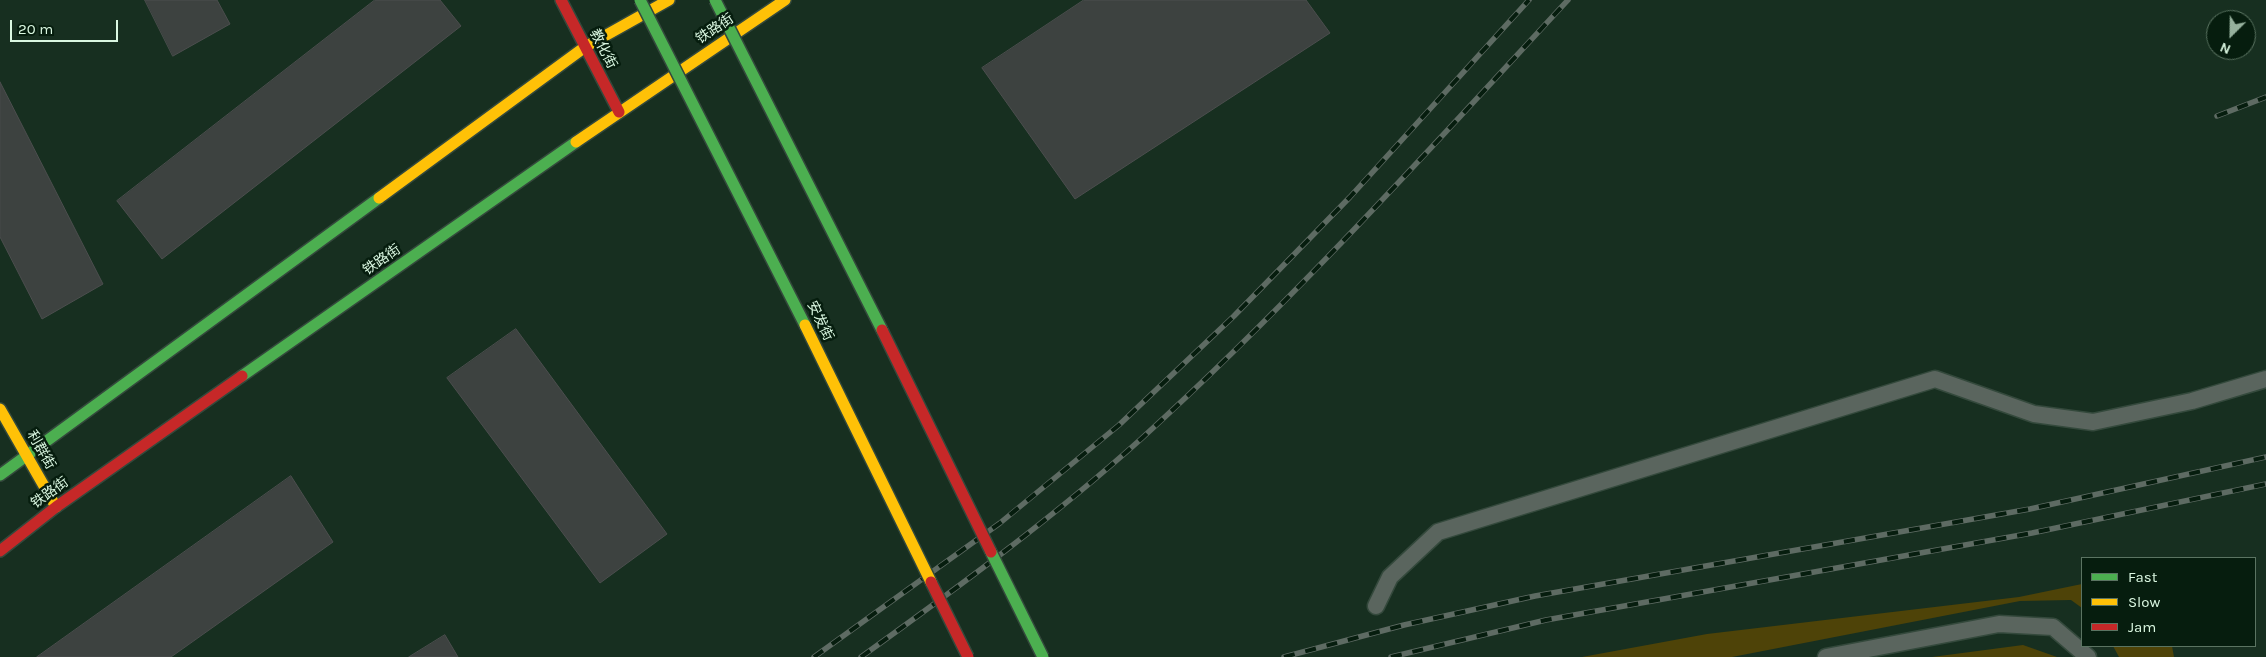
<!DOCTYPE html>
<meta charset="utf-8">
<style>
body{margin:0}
#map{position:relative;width:2266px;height:657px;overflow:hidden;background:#172f20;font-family:Karla,sans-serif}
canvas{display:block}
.legend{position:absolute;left:2081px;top:557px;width:175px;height:90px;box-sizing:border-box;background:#061d0e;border:1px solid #5b7462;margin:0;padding:6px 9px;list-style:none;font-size:15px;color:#daf7e1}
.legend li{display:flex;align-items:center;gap:10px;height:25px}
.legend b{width:25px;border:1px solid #5b7462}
.north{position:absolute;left:2206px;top:10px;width:50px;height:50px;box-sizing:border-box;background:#061d0e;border:1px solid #5b7462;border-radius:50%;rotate:203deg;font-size:14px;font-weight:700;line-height:20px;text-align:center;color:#daf7e1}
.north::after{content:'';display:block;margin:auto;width:18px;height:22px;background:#96b19d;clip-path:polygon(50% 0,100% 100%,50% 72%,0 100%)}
.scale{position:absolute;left:10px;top:20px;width:108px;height:22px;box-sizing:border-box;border:2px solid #daf7e1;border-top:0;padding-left:6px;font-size:15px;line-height:18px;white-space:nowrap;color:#daf7e1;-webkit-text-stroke:4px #061d0e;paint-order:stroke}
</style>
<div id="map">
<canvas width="2266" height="657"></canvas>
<ul class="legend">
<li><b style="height:6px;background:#4caf50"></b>Fast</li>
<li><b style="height:6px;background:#ffc107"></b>Slow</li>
<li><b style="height:6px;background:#c62828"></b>Jam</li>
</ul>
<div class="north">N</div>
<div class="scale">20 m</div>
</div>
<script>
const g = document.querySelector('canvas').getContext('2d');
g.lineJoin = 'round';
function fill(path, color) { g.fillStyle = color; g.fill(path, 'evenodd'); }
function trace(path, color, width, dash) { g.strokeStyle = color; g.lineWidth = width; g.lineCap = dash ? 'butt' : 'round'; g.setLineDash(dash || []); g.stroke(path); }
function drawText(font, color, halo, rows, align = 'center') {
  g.font = font + ' Karla,"Noto Sans SC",sans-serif'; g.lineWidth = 5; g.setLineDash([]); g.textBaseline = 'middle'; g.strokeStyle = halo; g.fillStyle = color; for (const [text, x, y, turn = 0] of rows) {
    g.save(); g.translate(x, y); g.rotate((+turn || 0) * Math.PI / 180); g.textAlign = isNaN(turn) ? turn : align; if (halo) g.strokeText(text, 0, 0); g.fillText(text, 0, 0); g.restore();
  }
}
fill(new Path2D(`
 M2082,584v24l-11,-8 -51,1 -288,56h-150l125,-23 312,-37z
 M2023,645l34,12h-125z
 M2113,646h59l2,11h-55z`), '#4e4308');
const building = new Path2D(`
 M145,0h72l13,24 -57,32z
 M375,0h65l21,26 -299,233 -45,-58z
 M1084,0h222l24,33 -255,166 -93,-131z
 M0,82l103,202 -61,35 -42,-82z
 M516,329l151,205 -67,49 -153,-205z
 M291,476l42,66 -162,115h-134z
 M445,635l13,22h-49z`);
fill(building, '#3d4240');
trace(building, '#4c4e4e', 1);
const lane = new Path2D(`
 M1376,606l14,-29 48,-45 497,-153 99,35 59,8 99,-21 74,-22
 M1826,657l173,-33 54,3 35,30`);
const fast = new Path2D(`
 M242,376l334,-234
 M0,475l379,-277`);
const slow = new Path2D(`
 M576,142l209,-142
 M379,198l206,-151 84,-47
 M0,409l56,98`);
const jam = new Path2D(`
 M561,0l58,112
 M0,551l56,-44 186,-131`);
trace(lane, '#34493c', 19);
trace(fast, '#34493c', 14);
trace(slow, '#34493c', 14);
trace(jam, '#34493c', 14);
trace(lane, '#5a655e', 16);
trace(fast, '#4caf50', 11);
trace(slow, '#ffc107', 11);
trace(jam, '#c62828', 11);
const rail = new Path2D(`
 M2217,116l49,-19
 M814,657l186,-134 119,-98 115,-109 116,-119 179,-197
 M861,657c96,-69 192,-139 280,-218 151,-137 288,-289 427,-439
 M1284,657l120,-32 131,-29 495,-87 236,-52
 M1391,657l155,-37 486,-87 234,-49`);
trace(rail, '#5e6b63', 5.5);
trace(rail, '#061d0e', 4, [11]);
const fastBridge = new Path2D(`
 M640,0l165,325
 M715,0l167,330
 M991,552l52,105`);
const slowBridge = new Path2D(`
 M805,325l126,257`);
const jamBridge = new Path2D(`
 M882,330l109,222
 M931,582l37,75`);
trace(fastBridge, '#34493c', 14, []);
trace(slowBridge, '#34493c', 14, []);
trace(jamBridge, '#34493c', 14, []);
trace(fastBridge, '#4caf50', 11);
trace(slowBridge, '#ffc107', 11);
trace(jamBridge, '#c62828', 11);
drawText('14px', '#daf7e1', '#061d0e', [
 ["铁路街",715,29,-34],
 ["教化街",603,49,63],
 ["铁路街",382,260,-35],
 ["安发街",820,321,64],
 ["利群街",41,450,60],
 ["铁路街",50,493,-36]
]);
</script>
